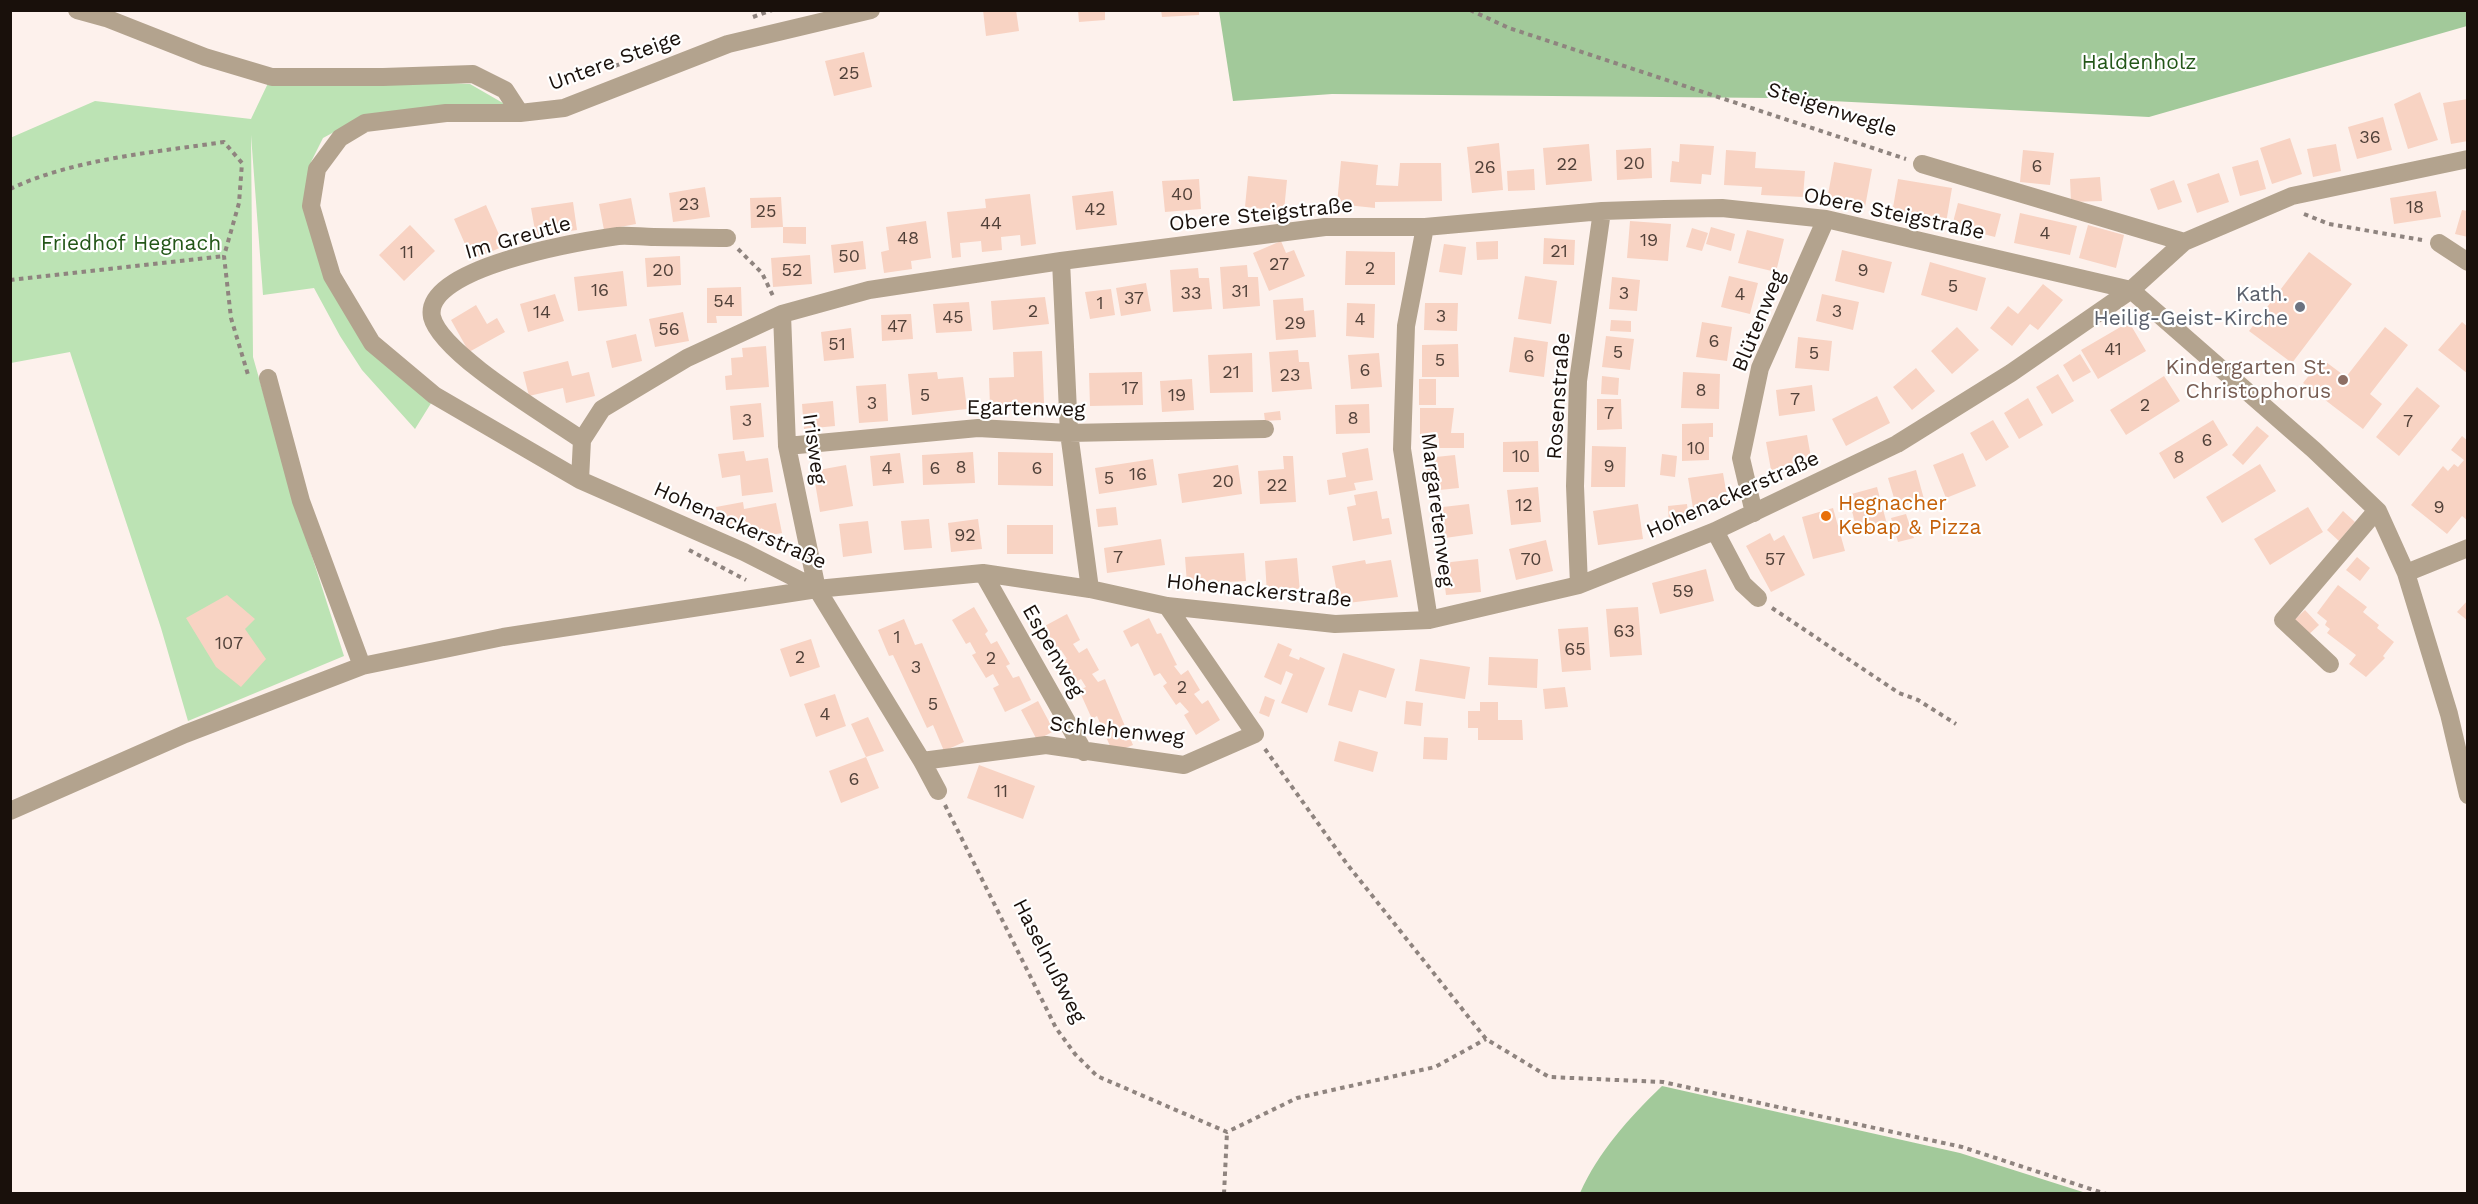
<!DOCTYPE html>
<meta charset="utf-8">
<style>
body{margin:0}
#map{position:relative;width:2478px;height:1204px;overflow:hidden;background:#fdf1ec;font-family:"Work Sans",sans-serif}
canvas{display:block}
.frame{position:absolute;inset:0;border:12px solid #19100b;pointer-events:none}
</style>
<div id="map">
<canvas width="2478" height="1204"></canvas>
<div class="frame"></div>
</div>
<script>
const g = document.querySelector('canvas').getContext('2d');
g.lineJoin = 'round';
function fill(path, color) { g.fillStyle = color; g.fill(path, 'evenodd'); }
function trace(path, color, width, dash) { g.strokeStyle = color; g.lineWidth = width; g.lineCap = dash ? 'butt' : 'round'; g.setLineDash(dash || []); g.stroke(path); }
function drawText(font, color, halo, rows, align = 'center') {
  g.font = font + ' "Work Sans",sans-serif'; g.lineWidth = 4.5; g.setLineDash([]); g.textBaseline = 'middle'; g.strokeStyle = halo; g.fillStyle = color; for (const [text, x, y, turn = 0] of rows) {
    g.save(); g.translate(x, y); g.rotate((+turn || 0) * Math.PI / 180); g.textAlign = isNaN(turn) ? turn : align; if (halo) g.strokeText(text, 0, 0); g.fillText(text, 0, 0); g.restore();
  }
}
fill(new Path2D(`
 M270,79l114,1 86,4 45,26 -155,8 -37,20 -12,24 -7,48 34,92 95,98 -18,29 -53,-59 -22,-34 -26,-48 -51,7 -12,-160 2,222 38,134 53,165 -156,65 -27,-93 -91,-276 -59,11 -1,-225 85,-37 156,18z`), '#bce3b4');
fill(new Path2D(`
 M2467,10v16l-318,91 -377,-19 -440,-4 -99,7 -14,-90z
 M1662,1086l298,67 126,40h-506c19,-42 48,-74 82,-107z`), '#a2c99a');
fill(new Path2D(`
 M983,10h33l3,21 -33,5z
 M1078,10h27v10l-26,2z
 M1161,10h38v5l-37,2z
 M864,52l8,35 -38,9 -9,-35z
 M2420,92l18,48 -30,9 -14,-45z
 M2468,99v42l-17,3 -8,-41z
 M2383,117l9,33 -35,9 -9,-32z
 M2290,138l12,36 -30,10 -12,-36z
 M1499,143l4,47 -31,3 -5,-46z
 M1589,144l3,37 -46,4 -3,-37z
 M1680,144l34,2 -3,29 -9,-1 -1,10 -31,-2 2,-21 7,1z
 M2336,144l5,27 -28,6 -6,-28z
 M1651,148l1,30 -35,2 -1,-30z
 M1726,150l30,2 -1,16 50,3 -2,26 -42,-2 1,-8 -38,-2z
 M2023,150l31,3 -4,32 -30,-3z
 M2258,160l8,29 -26,7 -8,-29z
 M1341,161l37,4 -2,20 22,1 2,-23h41l1,38 -67,1v6l-38,-4z
 M1834,162l38,7 -7,38 -38,-7z
 M1534,169l1,21 -27,1 -1,-20z
 M2219,173l10,29 -32,11 -10,-29z
 M1248,176l39,4 -3,31 -39,-4z
 M2100,177l2,24 -31,1 -1,-23z
 M1199,179l2,30 -36,3 -3,-31z
 M1898,179l54,9 -6,35 -54,-10z
 M2174,180l8,22 -24,8 -8,-21z
 M705,187l5,30 -37,5 -4,-29z
 M1113,191l4,34 -41,5 -4,-34z
 M2436,191l5,26 -47,7 -4,-26z
 M1030,194l6,50 -15,2 -1,-11 -19,2 1,13 -20,2 -1,-11 -21,2 1,14 -9,1 -5,-46 39,-4 -1,-9z
 M781,197l2,30 -32,1 -1,-30z
 M631,198l5,26 -32,6 -5,-26z
 M573,202l4,28 -41,6 -5,-28z
 M1958,203l43,11 -6,23 -43,-11z
 M486,205l18,41 -32,14 -18,-41z
 M2462,210l6,1v26l-13,-3z
 M2020,213l57,13 -7,29 -56,-12z
 M926,221l5,37 -20,3 1,8 -28,4 -3,-21 8,-2 -3,-23z
 M1630,221l41,3 -3,37 -41,-3z
 M410,225l25,26 -31,30 -25,-26z
 M2088,225l36,10 -8,33 -37,-10z
 M783,227h23v17l-23,-1z
 M1711,227l24,7 -4,17 -25,-7z
 M1692,228l16,5 -6,18 -16,-4z
 M1747,230l37,9 -8,33 -38,-9z
 M1544,238l31,2 -1,25 -31,-1z
 M863,241l3,28 -32,4 -3,-28z
 M1281,241l5,12 8,-3 11,26 -36,15 -16,-38z
 M1498,241v18l-21,1 -1,-18z
 M1444,244l22,3 -4,28 -23,-3z
 M1842,250l50,12 -8,31 -49,-12z
 M1346,251l49,1v33h-50z
 M2309,252l43,32 -60,79 -43,-32z
 M810,255l2,29 -39,3 -2,-29z
 M680,256l1,29 -34,2 -2,-29z
 M1930,262l56,16 -9,33 -56,-16z
 M1247,265l1,12h10l2,29 -37,3 -3,-42z
 M1198,268l1,10h10l3,31 -39,3 -3,-42z
 M623,271l4,35 -49,5 -4,-34z
 M1525,276l32,5 -6,43 -33,-5z
 M1729,276l29,7 -8,31 -29,-7z
 M1612,277l28,3 -3,31 -28,-2z
 M1146,283l5,28 -30,5 -5,-28z
 M2043,284l20,16 -25,30 -8,-6 -18,22 -22,-18 18,-22 10,8z
 M741,287l1,29h-26l1,7h-10v-35z
 M1111,289l4,26 -25,4 -5,-27z
 M555,294l9,27 -36,11 -8,-28z
 M1822,294l37,8 -6,28 -37,-9z
 M1045,297l4,27 -56,6 -2,-29z
 M1303,298l1,13 10,-1 2,27 -40,3 -3,-40z
 M969,302l3,29 -36,2 -3,-29z
 M1347,303l28,1 -1,34 -28,-2z
 M1425,303h33l-1,28 -33,-1z
 M476,305l11,19 10,-6 8,14 -36,20 -18,-32z
 M683,312l6,29 -34,6 -6,-28z
 M911,314l2,25 -31,2 -1,-26z
 M1611,320l20,1v11l-21,-1z
 M1702,322l30,5 -5,34 -31,-4z
 M2129,322l17,29 -48,28 -17,-29z
 M2462,322l6,5v47l-30,-24z
 M1957,327l22,23 -27,24 -21,-23z
 M2385,327l23,18 -38,49 12,10 -19,25 -60,-46 19,-24 24,18z
 M851,328l3,30 -30,3 -3,-29z
 M636,334l6,27 -30,7 -6,-27z
 M1606,336l28,3 -4,31 -28,-3z
 M1514,337l34,5 -4,35 -35,-5z
 M1798,337l34,4 -3,30 -34,-3z
 M1458,344l1,33h-37v-32z
 M766,346l3,41 -43,3 -1,-14 7,-1 -1,-17 12,-1 -1,-9z
 M1298,350l1,12h10l3,27 -40,3 -3,-40z
 M1042,351l2,52 -54,3 -1,-28 25,-1 -1,-25z
 M1252,353l1,39 -43,1 -2,-38z
 M1379,353l3,34 -31,2 -3,-34z
 M2080,354l11,18 -18,10 -10,-17z
 M568,361l4,15 17,-4 6,24 -29,7 -3,-15 -34,8 -6,-24z
 M1916,368l19,23 -23,19 -19,-23z
 M937,372l1,7 25,-2 4,32 -55,6 -4,-41z
 M1142,372l1,33 -53,1 -1,-33z
 M1683,372l37,2 -1,35 -38,-1z
 M2058,374l16,27 -22,13 -16,-27z
 M1602,376l17,2 -1,17 -17,-1z
 M2164,376l16,25 -54,34 -16,-25z
 M1192,379l2,31 -32,2 -2,-31z
 M1419,379h17v26h-17z
 M886,384l2,37 -29,2 -3,-37z
 M1812,385l3,26 -36,5 -3,-26z
 M2417,387l23,19 -41,50 -23,-19z
 M1877,396l13,27 -44,23 -14,-27z
 M2028,398l15,27 -24,14 -15,-26z
 M1597,399h24l1,30 -25,1z
 M833,401l2,25 -31,3 -2,-25z
 M761,403l3,34 -31,3 -3,-34z
 M1369,404l1,29 -34,1 -1,-29z
 M1420,408h34l-3,25h13v15h-25v-10h-19z
 M1280,411l1,9 -16,1 -1,-8z
 M1993,420l16,27 -23,14 -16,-28z
 M2213,420l15,25 -54,34 -15,-26z
 M1713,423v14h-4v23l-27,1v-37z
 M2257,426l12,10 -26,29 -11,-10z
 M1807,435l5,28 -41,7 -5,-28z
 M2462,436l6,5v80l-6,-5 -15,18 -36,-29 32,-39 5,5 6,-7 4,3 6,-7 -13,-10z
 M1538,441l1,31h-36v-30z
 M1592,446l34,1 -1,40h-34z
 M1368,448l5,32 -19,3 2,7 -27,5 -2,-15 19,-3 -4,-24z
 M744,451l2,10 22,-3 5,34 -31,4 -2,-21 -18,3 -4,-24z
 M973,452l2,31 -52,2 -1,-30z
 M998,452l55,1v33l-55,-1z
 M900,453l4,30 -31,3 -3,-30z
 M1963,453l13,33 -30,12 -13,-33z
 M1662,454l15,2 -2,21 -15,-2z
 M1455,455l4,33 -29,3 -4,-33z
 M1283,456h10l3,46 -36,2 -2,-33 26,-2z
 M1153,459l4,26 -58,9 -4,-26z
 M2260,464l16,27 -54,32 -16,-26z
 M846,465l7,41 -33,6 -7,-41z
 M1238,465l4,29 -60,9 -4,-29z
 M1916,470l8,29 -27,9 -9,-30z
 M1723,473l5,29 -35,6 -5,-30z
 M1538,487l3,35 -30,3 -4,-35z
 M1877,487l11,41 -30,7 -10,-40z
 M1377,491l5,28 7,-1 3,16 -39,7 -6,-34 9,-2 -2,-10z
 M743,502l1,7 32,-6 6,30 -32,6 -4,-18 -26,5 -4,-19z
 M1469,504l4,30 -35,5 -4,-31z
 M1638,504l5,35 -45,6 -5,-34z
 M1687,504l2,17 -20,2 -1,-17z
 M1116,507l2,18 -20,2 -2,-18z
 M2308,507l15,25 -53,33 -16,-26z
 M1833,508l12,43 -32,8 -11,-42z
 M2343,511l12,11 -16,19 -12,-11z
 M1906,514l8,24 -16,4 -7,-24z
 M929,519l3,29 -28,2 -3,-29z
 M978,519l4,30 -31,3 -3,-29z
 M868,521l4,32 -29,4 -4,-33z
 M1007,525h46v29h-46z
 M1770,533l4,8 10,-6 21,40 -34,17 -25,-46z
 M1161,539l4,26 -58,8 -3,-25z
 M1546,540l7,31 -37,9 -7,-31z
 M1244,553l2,28 -59,3 -2,-27z
 M2357,557l13,11 -10,13 -14,-11z
 M1297,558l3,34 -33,2 -2,-33z
 M1478,559l3,33 -35,3 -4,-32z
 M1365,560l1,4 25,-4 7,37 -59,7 -7,-38z
 M1706,569l8,32 -54,13 -8,-31z
 M2338,585l29,22 -4,5 16,13 -2,3 17,14 -11,14 2,2 -19,19 -17,-13 7,-9 -29,-22 3,-4 -5,-4 2,-4 -10,-8z
 M227,595l28,24 -10,10 21,30 -25,28 -25,-20 -30,-49z
 M2468,600v21l-11,-9z
 M974,607l14,24 -3,3 6,10 6,-3 13,23 -4,2 7,12 6,-2 12,24 -26,12 -12,-24 6,-3 -6,-11 -7,4 -14,-23 4,-2 -6,-11 -4,2 -14,-24z
 M1638,607l4,48 -32,2 -4,-48z
 M2305,610l14,15 -13,12 -14,-15z
 M1067,614l13,26 -7,4 6,9 8,-5 12,22 -7,4 6,8 7,-3 28,66 -20,8 -16,-37 -5,3 -13,-29 7,-3 -5,-8 -7,4 -11,-22 4,-2 -6,-9 -7,3 -13,-25z
 M1149,618l8,16 4,-1 16,32 -3,1 7,9 7,-5 12,20 -6,4 8,10 6,-4 12,20 -24,15 -12,-20 5,-3 -9,-10 -4,3 -13,-19 4,-3 -7,-10 -6,3 -16,-33 -7,4 -8,-16z
 M904,619l11,26 7,-2 42,99 -20,9 -11,-26 -6,3 -34,-73 -4,1 -11,-26z
 M1588,627l3,43 -29,2 -4,-43z
 M811,639l9,28 -30,10 -10,-28z
 M1278,643l14,6 -3,7 10,4 1,-3 25,11 -18,45 -26,-10 12,-29 -7,-3 -5,14 -17,-8z
 M1343,653l52,16 -9,29 -27,-8 -7,22 -24,-7z
 M1489,657l49,2 -1,29 -49,-3z
 M1420,659l50,8 -5,32 -50,-8z
 M1565,687l3,20 -23,2 -2,-20z
 M835,694l11,32 -30,11 -12,-33z
 M1265,696l10,4 -6,17 -10,-4z
 M1038,701l16,30 -17,9 -16,-30z
 M1406,701l17,2 -2,23 -17,-2z
 M1480,702h18v18h24l1,20h-45v-12h-10v-17h12z
 M868,717l16,34 -18,6 -15,-33z
 M1424,737l24,1 -1,22 -24,-1z
 M1339,741l39,11 -5,20 -39,-11z
 M866,757l13,31 -38,15 -12,-32z
 M979,765l56,21 -12,33 -56,-21z`), '#f8d3c3');
trace(new Path2D(`
 M1470,10l39,18 397,131
 M753,17l19,-7
 M615,66l46,-18
 M10,189c63,-30 146,-37 214,-47l18,21 -3,40 -15,53 7,62 18,60
 M2304,214l25,10 93,16
 M738,249l24,24 12,25
 M10,280l214,-24
 M689,550l57,30
 M1772,608l127,85 19,7 38,24
 M1265,749l82,115 139,175 63,38 114,5 299,65 144,47
 M945,805l111,223 19,26 22,22 130,56 70,-34 138,-31 51,-28
 M1224,1194l3,-62`), '#8f847f', 4, [4.5, 4.5]);
trace(new Path2D(`
 M77,10l29,8 99,39 67,20h111l90,-3 32,16 15,23
 M1922,164l262,78
 M1425,227l-19,99 -4,123 27,171
 M2439,243l29,19
 M1061,261l8,172 21,156
 M782,314l5,132 30,143 105,172 16,30
 M268,378l33,123 61,165
 M582,440c-33,-23 -141,-86 -150,-123 -10,-50 151,-76 186,-81 11,-1 24,1 36,1 25,0 49,1 73,1
 M787,446l191,-18 91,5 196,-4
 M580,480l2,-40 20,-31 85,-51 95,-44 87,-24 192,-29 264,-34h100l177,-16 62,-2 58,-1 104,11 305,71 183,160 64,61 28,62 43,141 19,81
 M1754,513l-13,-55 19,-90 66,-149
 M1715,531l28,53 15,14
 M983,573l101,179
 M2406,573l62,-25
 M1579,585l-4,-99 3,-105 24,-170
 M817,589l-73,-37 -164,-72 -146,-85 -62,-52 -40,-67 -21,-70 6,-37 23,-31 25,-15 81,-10h74l44,-5 164,-64 143,-34
 M2330,664l-47,-44 94,-110
 M922,761l124,-16 138,20 71,-31 -88,-128
 M10,811l175,-77 177,-68 141,-29 314,-48 166,-16 107,16 77,17 168,18 94,-4 150,-35 136,-54 182,-87 114,-71 120,-83 53,-48 108,-46 176,-37`), '#b3a38e', 18);
for (const [x, y, r, color] of [
 [2300,307,6,"#6b7280"],
 [2343,380,6,"#8d6e63"],
 [1826,516,6,"#e8710a"]
]) { const dot = new Path2D(); dot.arc(x, y, r, 0, 2 * Math.PI); g.fillStyle = color; g.fill(dot); trace(dot, '#fff', 2); }
drawText('18px', '#514139', null, [
 ["25",849,74],
 ["36",2370,138],
 ["20",1634,164],
 ["22",1567,165],
 ["6",2037,167],
 ["26",1485,168],
 ["40",1182,195],
 ["23",689,205],
 ["18",2415,208],
 ["42",1095,210],
 ["25",766,212],
 ["44",991,224],
 ["4",2045,234],
 ["48",908,239],
 ["19",1649,241],
 ["21",1559,252],
 ["11",407,253],
 ["50",849,257],
 ["27",1279,265],
 ["2",1370,269],
 ["20",663,271],
 ["52",792,271],
 ["9",1863,271],
 ["5",1953,287],
 ["16",600,291],
 ["31",1240,292],
 ["33",1191,294],
 ["3",1624,294],
 ["4",1740,295],
 ["37",1134,299],
 ["54",724,302],
 ["1",1100,304],
 ["2",1033,312],
 ["3",1837,312],
 ["14",542,313],
 ["3",1441,317],
 ["45",953,318],
 ["4",1360,320],
 ["29",1295,324],
 ["47",897,327],
 ["56",669,330],
 ["6",1714,342],
 ["51",837,345],
 ["41",2113,350],
 ["5",1618,353],
 ["5",1814,354],
 ["6",1529,357],
 ["5",1440,361],
 ["6",1365,371],
 ["21",1231,373],
 ["23",1290,376],
 ["17",1130,389],
 ["8",1701,391],
 ["5",925,396],
 ["19",1177,396],
 ["7",1795,400],
 ["3",872,404],
 ["2",2145,406],
 ["7",1609,414],
 ["8",1353,419],
 ["3",747,421],
 ["7",2408,422],
 ["6",2207,441],
 ["10",1696,449],
 ["10",1521,457],
 ["8",2179,458],
 ["9",1609,467],
 ["8",961,468],
 ["4",887,469],
 ["6",935,469],
 ["6",1037,469],
 ["16",1138,475],
 ["5",1109,479],
 ["20",1223,482],
 ["22",1277,486],
 ["12",1524,506],
 ["9",2439,508],
 ["92",965,536],
 ["7",1118,558],
 ["70",1531,560],
 ["57",1775,560],
 ["59",1683,592],
 ["63",1624,632],
 ["1",897,638],
 ["107",229,644],
 ["65",1575,650],
 ["2",800,658],
 ["2",991,659],
 ["3",916,668],
 ["2",1182,688],
 ["5",933,705],
 ["4",825,715],
 ["6",854,780],
 ["11",1001,792]
]);
drawText('21px', '#19100b', '#fff', [
 ["Untere Steige",615,61,-20],
 ["Steigenwegle",1832,110,18],
 ["Obere Steigstraße",1894,214,12],
 ["Obere Steigstraße",1261,215,-6],
 ["Im Greutle",518,238,-16],
 ["Blütenweg",1759,321,-68],
 ["Rosenstraße",1559,396,-86],
 ["Egartenweg",1026,409,1],
 ["Irisweg",814,449,82],
 ["Hohenackerstraße",1733,495,-24],
 ["Margaretenweg",1437,510,83],
 ["Hohenackerstraße",740,526,24],
 ["Hohenackerstraße",1259,591,6],
 ["Espenweg",1053,651,60],
 ["Schlehenweg",1117,731,6],
 ["Haselnußweg",1049,961,63]
]);
drawText('21px', '#235618', '#fff', [
 ["Haldenholz",2139,63],
 ["Friedhof Hegnach",131,244]
]);
drawText('21px', '#5b616d', '#fff', [
 ["Kath.",2288,295],
 ["Heilig-Geist-Kirche",2288,319]
], 'right');
drawText('21px', '#785e54', '#fff', [
 ["Kindergarten St.",2331,368],
 ["Christophorus",2331,392]
], 'right');
drawText('21px', '#c56008', '#fff', [
 ["Hegnacher",1838,504],
 ["Kebap & Pizza",1838,528]
], 'left');
</script>
